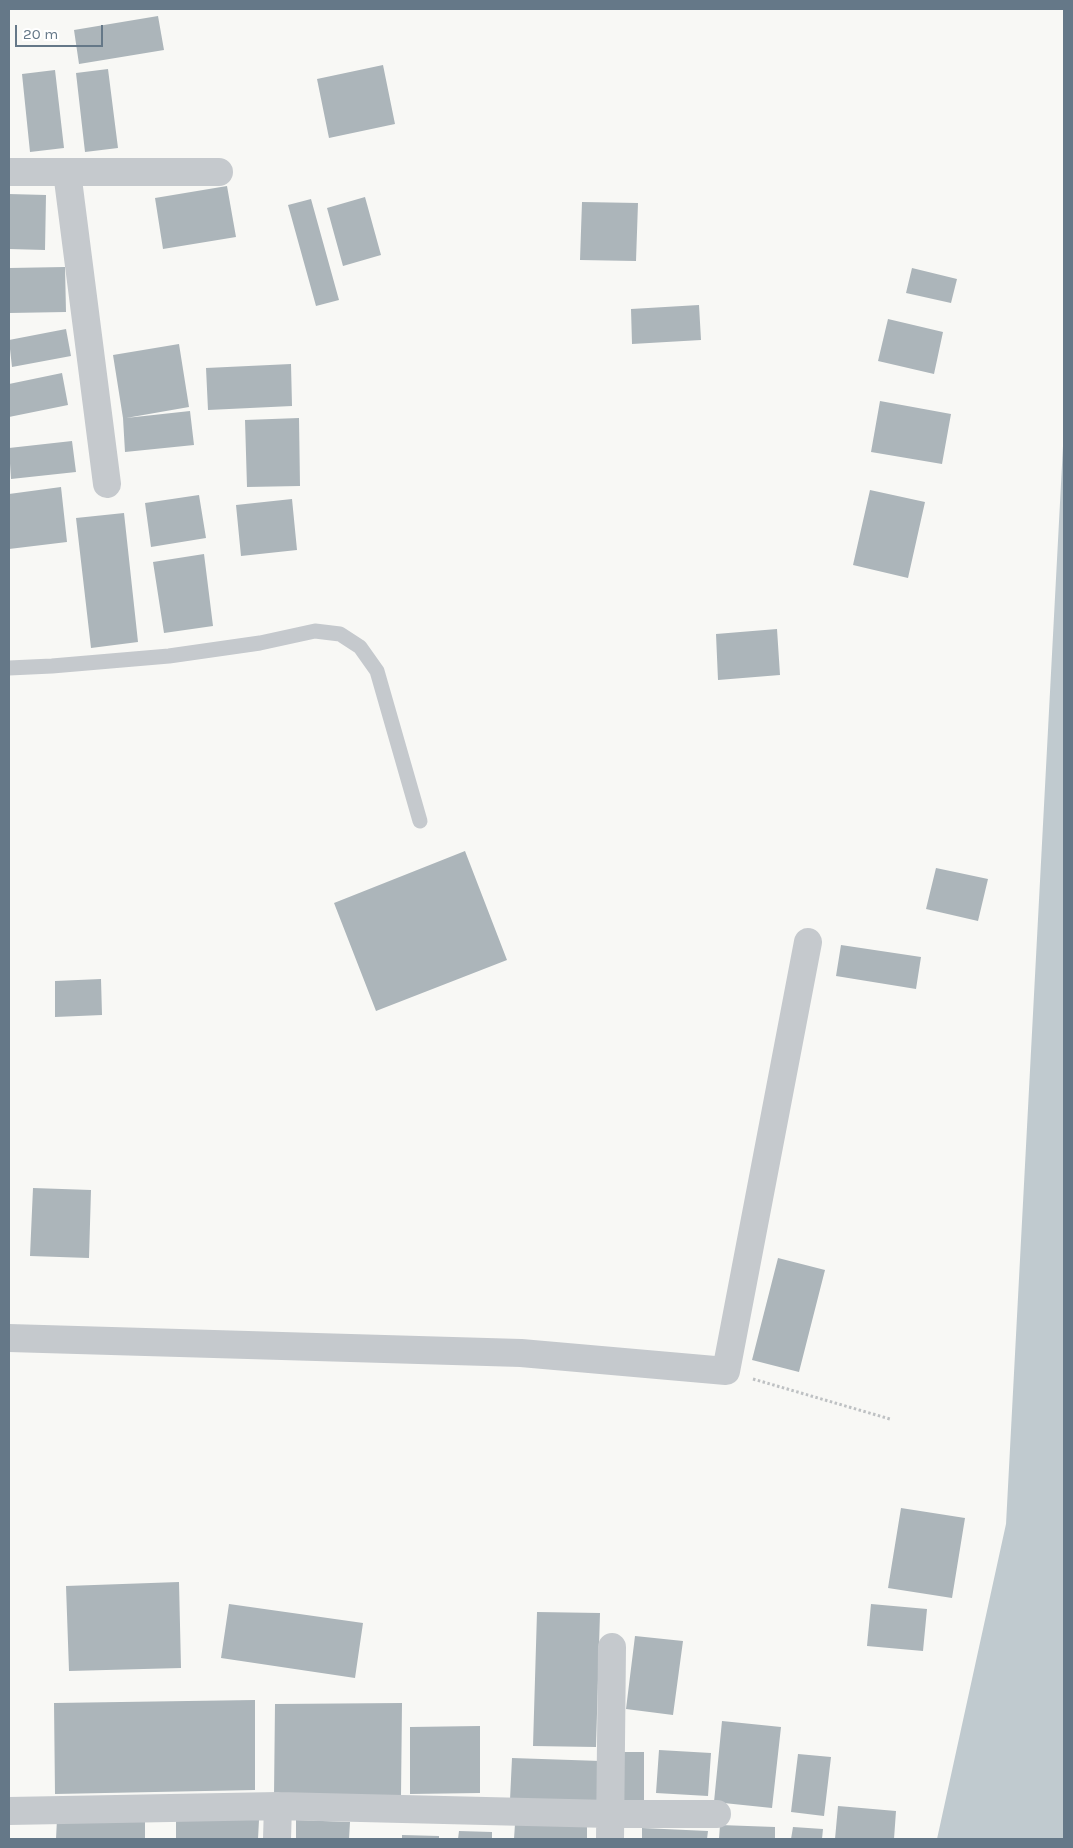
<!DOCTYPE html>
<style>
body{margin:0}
#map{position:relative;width:1073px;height:1848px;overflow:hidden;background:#f8f8f5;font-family:Karla,sans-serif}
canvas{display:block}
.frame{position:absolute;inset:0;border:10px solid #657888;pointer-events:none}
.scale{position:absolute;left:15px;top:25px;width:88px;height:22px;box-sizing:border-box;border:2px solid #657888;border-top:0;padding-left:6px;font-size:15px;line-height:18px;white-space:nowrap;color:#657888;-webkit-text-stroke:4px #fff;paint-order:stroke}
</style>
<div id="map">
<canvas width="1073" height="1848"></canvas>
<div class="frame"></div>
<div class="scale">20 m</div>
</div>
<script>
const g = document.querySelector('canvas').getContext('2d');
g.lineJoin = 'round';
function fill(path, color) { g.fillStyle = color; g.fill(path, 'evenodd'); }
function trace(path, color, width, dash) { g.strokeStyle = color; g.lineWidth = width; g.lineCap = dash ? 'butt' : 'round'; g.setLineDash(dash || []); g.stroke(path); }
fill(new Path2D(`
 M1064,427v1412h-127l69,-315z`), '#c0cacf');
fill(new Path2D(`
 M158,16l6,34 -85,14 -5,-34z
 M383,65l12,59 -66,14 -12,-59z
 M108,69l10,79 -33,4 -9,-79z
 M55,70l9,78 -34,4 -8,-78z
 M227,186l9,51 -73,12 -8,-51z
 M9,194l37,1 -1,55 -36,-1z
 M365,197l16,58 -38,11 -16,-58z
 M311,199l28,101 -23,6 -28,-101z
 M582,202l56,1 -2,58 -56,-1z
 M65,267l1,45 -57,1v-45z
 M912,268l45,11 -6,24 -45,-10z
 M699,305l2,35 -69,4 -1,-35z
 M888,319l55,13 -9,42 -56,-13z
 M66,329l5,27 -59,11 -3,-27z
 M179,344l10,63 -63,11 64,-7 4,34 -69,7 -2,-34 -10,-63z
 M291,364l1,42 -84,4 -2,-42z
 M62,373l6,32 -59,12v-33z
 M880,401l71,13 -9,50 -71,-12z
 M299,418l1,68 -53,1 -2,-67z
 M72,441l4,31 -65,7 -2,-31z
 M61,487l6,55 -58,7v-55z
 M870,490l55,12 -17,76 -55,-13z
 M199,495l7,43 -55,9 -6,-44z
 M292,499l5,51 -56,6 -5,-51z
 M124,513l14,129 -47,6 -15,-130z
 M204,554l9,72 -49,7 -11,-71z
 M777,629l3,46 -62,5 -2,-46z
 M465,851l42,109 -131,51 -42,-108z
 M936,868l52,11 -10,42 -52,-12z
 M841,945l80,12 -5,32 -80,-13z
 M101,979l1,36 -47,2v-36z
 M33,1188l58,2 -2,68 -59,-2z
 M778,1258l47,12 -26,102 -47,-12z
 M901,1508l64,10 -13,80 -64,-10z
 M179,1582l2,86 -112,3 -3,-85z
 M229,1604l134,19 -8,55 -134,-20z
 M871,1604l56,5 -4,42 -56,-5z
 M537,1612l63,1 -4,134 -63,-1z
 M635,1636l48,5 -10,74 -47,-6z
 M255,1700v90l-200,4 -1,-91z
 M402,1703l-1,93h-127l1,-92z
 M722,1721l59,6 -9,81 -58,-6z
 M480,1726v67l-70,1v-67z
 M659,1750l52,3 -3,43 -52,-3z
 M617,1752h27v48h-27z
 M798,1754l33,3 -7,59 -33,-4z
 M512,1758l89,3 -2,42 -89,-3z
 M838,1806l58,5 -2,28h-59z
 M176,1818l83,2 -1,19h-82z
 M57,1819l88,2v18h-89z
 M296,1820l54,2 -1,17h-53z
 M515,1824l72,2v13h-73z
 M720,1825l55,2v12h-56z
 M793,1827l30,2 -1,10h-31z
 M642,1828l66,3 -1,8h-65z
 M459,1831l33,1v7h-34z
 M402,1835l37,1v3h-37z`), '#acb5ba');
trace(new Path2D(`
 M753,1379l137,40`), '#bec1c3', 3, [2.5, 2.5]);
trace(new Path2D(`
 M9,668l43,-2 117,-10 91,-13 55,-12 25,3 20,13 17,24 43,150`), '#c5c9cd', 15);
trace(new Path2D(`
 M9,172h210
 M67,172l40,312
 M9,1338l512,15 205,18 82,-429
 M9,1811l269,-5 332,8h107
 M277,1839l1,-33
 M610,1839l2,-192`), '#c5c9cd', 28);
</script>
